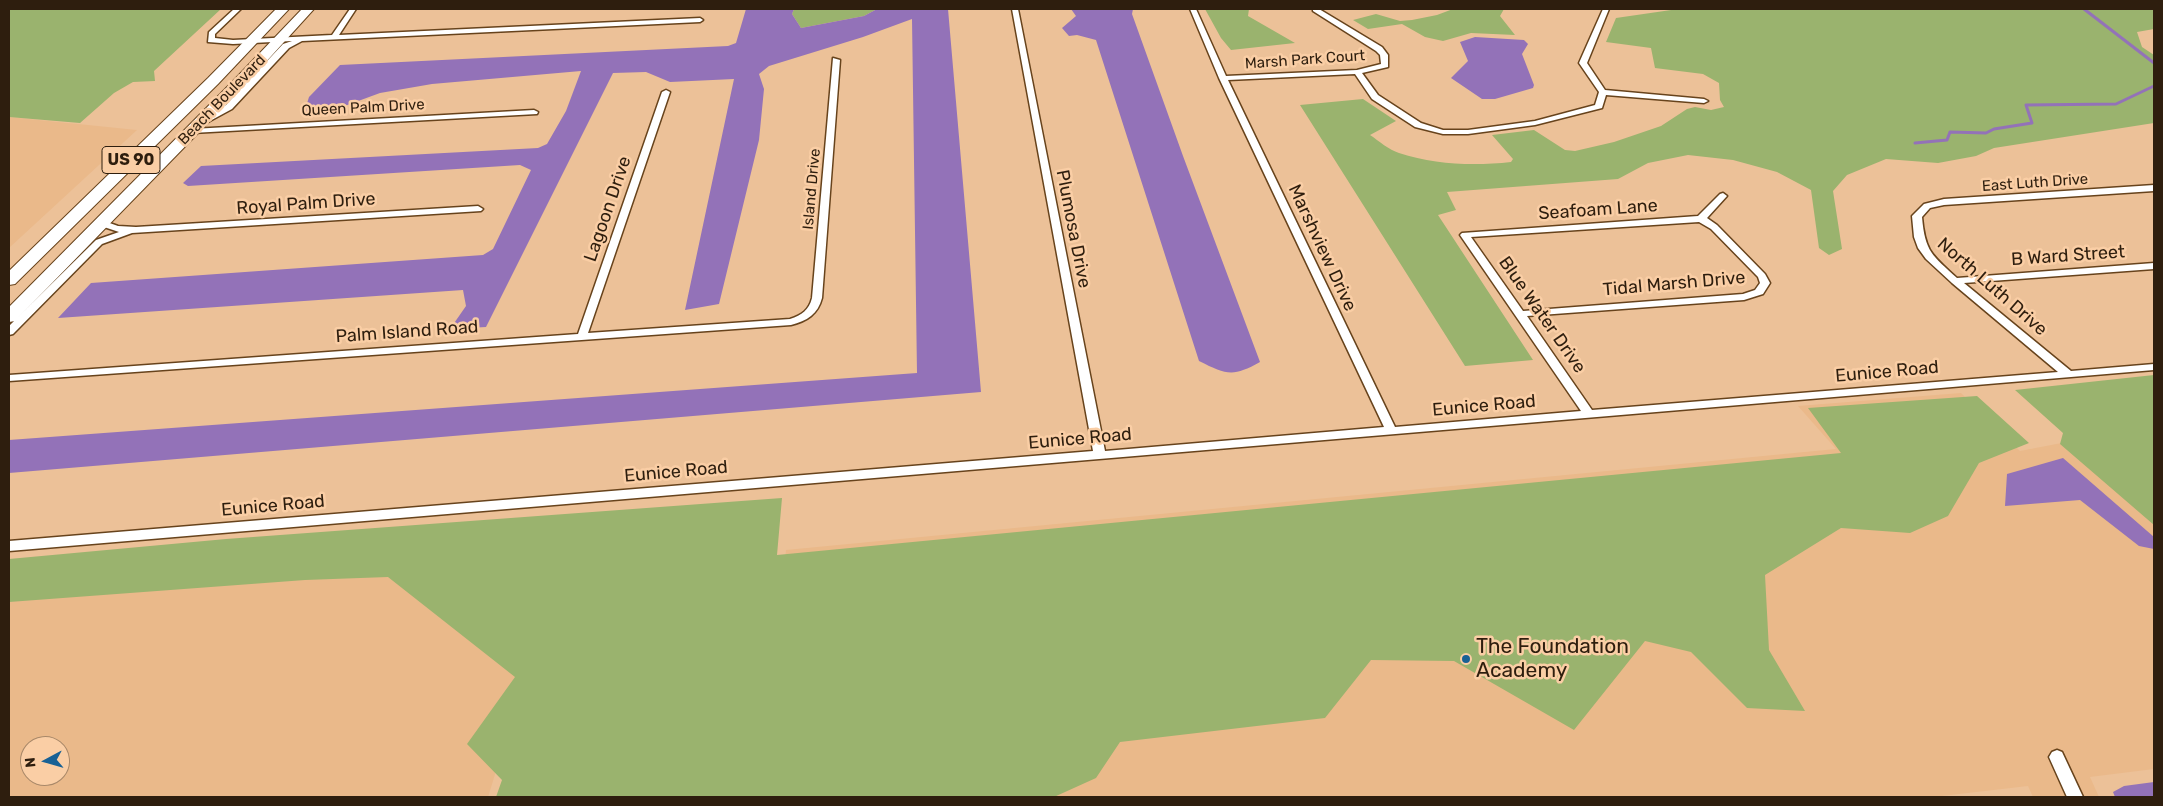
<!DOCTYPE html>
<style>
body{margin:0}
#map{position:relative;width:2163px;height:806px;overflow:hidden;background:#ecc198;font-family:Rubik,sans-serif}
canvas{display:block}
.frame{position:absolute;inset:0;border:10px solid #2e1e0e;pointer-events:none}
.north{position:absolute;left:20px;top:736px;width:50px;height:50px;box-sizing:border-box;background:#facea5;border:1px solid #a88869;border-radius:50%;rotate:264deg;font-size:14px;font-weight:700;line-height:20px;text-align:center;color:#2e1e0e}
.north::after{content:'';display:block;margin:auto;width:18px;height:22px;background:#186195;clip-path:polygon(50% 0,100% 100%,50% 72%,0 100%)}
</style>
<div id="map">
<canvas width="2163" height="806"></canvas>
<div class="frame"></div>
<div class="north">N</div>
</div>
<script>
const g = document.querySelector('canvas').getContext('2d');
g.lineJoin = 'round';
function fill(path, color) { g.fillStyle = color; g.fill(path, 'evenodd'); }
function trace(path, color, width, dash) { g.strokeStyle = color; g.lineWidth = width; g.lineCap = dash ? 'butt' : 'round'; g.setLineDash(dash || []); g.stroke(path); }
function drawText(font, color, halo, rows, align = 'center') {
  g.font = font + ' Rubik,sans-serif'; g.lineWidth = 5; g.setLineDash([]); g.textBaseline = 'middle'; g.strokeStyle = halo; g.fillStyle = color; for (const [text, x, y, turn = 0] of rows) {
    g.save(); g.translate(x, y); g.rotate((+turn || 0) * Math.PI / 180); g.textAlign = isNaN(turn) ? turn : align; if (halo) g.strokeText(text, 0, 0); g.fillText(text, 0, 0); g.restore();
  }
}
fill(new Path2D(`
 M9,117l128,13 -128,118z
 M1961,393l59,58 52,-10 82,73v255l-64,8 9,20h-66l-5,-11 -95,11h-1168l21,-247 1050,-101 -38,-43z
 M575,517l-87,280h-479v-234zM30,746h30v30h-30z`), '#eab98a');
fill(new Path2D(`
 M9,9h212l-67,62 1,10 -22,1 -19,11 -34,30 -71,-6z
 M794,9h83l-13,7 -63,12 -9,-14z
 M1205,9h44l-1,7 47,27 -64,7 -10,-12z
 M1453,9h51l-4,7 15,19 -44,-2 -28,8 -18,-4 -23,-13 -34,5 -15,-9 23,-6 24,7 12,-1 25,-5z
 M1678,9h476v20l-17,3 5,15 12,8v68l-160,25 -18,8 -38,7 -52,-4 -39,16 -14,16 9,58 -13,6 -10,-7 -8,-58 -34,-18 -44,-12 -45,-5 -40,8 -30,16 -171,13 9,18 -18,5 95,145 -68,6 -165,-261 63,-6 33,22 -26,14c9,6 19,15 29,18 36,12 76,13 112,9l2,-3 -21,-24 42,-5 31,20 10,1 39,-9 47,-16 26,-17 8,-2 16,3 13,-3 -4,-7 -1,-17 -16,-9 -48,-6 -4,-20 -45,-6 10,-24z
 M2154,375v150l-94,-81 3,-11 -48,-43z
 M1977,396l52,47 -50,20 -31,53 -38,17 -69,-5 -76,47 4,75 36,61 -58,-3 -56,-56 -46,-11 -71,89 -120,-69 -83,-1 -46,58 -205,24 -24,36 -42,19h-558l6,-17 -35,-36 48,-67 -127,-100 -83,3 -296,22v-43l217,-20 556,-41 -5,57 1064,-102 -33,-45z`), '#9ab36e');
fill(new Path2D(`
 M746,9h48l-2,5 9,14 63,-12 13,-7h71l33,383 -972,81v-33l908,-67 -5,-354 -49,18 -94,29 -10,8 5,15 -5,51 -40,164 -34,6 49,-231 -64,3 -24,-10 -33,1 -127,254 -36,2 16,-23 -3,-16 -405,28 33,-35 392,-28 10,-6 38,-79 -11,-5 -332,21 -5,-3 18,-17 337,-18 9,-4 19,-33 15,-40 -149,13 -52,9 -49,18 -27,2 5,-16 31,-32 388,-19 8,-3z
 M1071,9h62l-1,5 51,142 77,206c-27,15 -33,13 -61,-1l-103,-321 -19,-5 -8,1 -7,-8 14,-12z
 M1475,37l49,3 4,4 -6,10 12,31 -1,3 -38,11h-13l-31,-21 17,-17 -8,-19z
 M2063,458l91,79v12l-15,-3 -59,-46 -75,6 2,-32z
 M2154,782v15h-39l-2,-5 11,-6z`), '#9372b8');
trace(new Path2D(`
 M2084,9l70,54
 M1915,143l32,-3 3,-8 36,1 8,-4 38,-6 -6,-18 90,-1 38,-18`), '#9372b8', 3);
const street = new Path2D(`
 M234,9h7l-26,25v4l18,2 99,-5 18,-26h6l-17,26 361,-17 3,2 -3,2 -398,19 -13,7 -57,61 -24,13h-6v-4l24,-13 57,-61 9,-3 -59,3 -25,-2 1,-10z
 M1012,9h6l87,442 279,-24 -165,-349 -29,-69h6l30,67 131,-6 24,-6 -1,-9 -4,-4 -63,-40v-2h6l63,38 6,8v12l-26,6 16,22 43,28 22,7h25l67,-9 60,-16 4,-13 -20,-29 24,-54h6l-22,54 18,27 99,9 4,2 -4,2 -98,-8 -4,13 -67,17 -67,9h-25l-28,-7 -43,-28 -17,-25 -127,6 167,347 186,-16 -121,-176 2,-2 236,-17 22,-22 3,-1 4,3 -20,22 10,7 48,49 5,9 -7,11 -19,6 -217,16 65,94 466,-38 -106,-89 -26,-24 -8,-11 -4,-11 -2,-21 12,-12 20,-5 210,-14v6l-210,14 -14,3 -8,9c3,35 10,38 35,61l197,-15v6l-190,14 107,88 83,-7v6l-2145,181v-10l1084,-90zM1699,222l12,7 47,48 2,6 -5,7 -12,4 -220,17 -52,-74z
 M833,58l7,2 -18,238c-4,16 -15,23 -31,27l-782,56v-6l569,-41 84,-242 4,-2 4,2 -82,241 202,-14c12,-4 19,-9 22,-21z
 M534,110l4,2 -1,2 -345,19 -4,-2 4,-2z
 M478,206l5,3 -2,2 -349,22 -30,11 -89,90 -4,1v-9l87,-86 23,-8 -21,-7v-4h6l14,5 18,1z
 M2057,750l5,2 21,45h-16l-18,-40 3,-5z`);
const highway = new Path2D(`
 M276,9h13l-71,75 -203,200 -6,1v-14l199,-193z
 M302,9h12l-70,77 -229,235 -6,1v-15l225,-227z`);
trace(street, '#67431c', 3);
trace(highway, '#67431c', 2);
fill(street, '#fff');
fill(highway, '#fff');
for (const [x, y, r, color] of [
 [1466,659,5,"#186195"]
]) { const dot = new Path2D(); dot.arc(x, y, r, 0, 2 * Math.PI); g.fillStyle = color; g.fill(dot); trace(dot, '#facea5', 2); }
drawText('15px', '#2e1e0e', '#facea5', [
 ["Marsh Park Court",1305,60,-4],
 ["Beach Boulevard",222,100,-46],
 ["Queen Palm Drive",363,108,-3],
 ["East Luth Drive",2035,183,-4],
 ["Island Drive",812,189,-85]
]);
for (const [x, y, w] of [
 [131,160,58]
]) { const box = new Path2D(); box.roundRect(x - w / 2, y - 13.5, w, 27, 4); g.fillStyle = '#facea5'; g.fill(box); trace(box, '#2e1e0e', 1); }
drawText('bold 16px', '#2e1e0e', null, [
 ["US 90",131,160]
]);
drawText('18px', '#2e1e0e', '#facea5', [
 ["Royal Palm Drive",306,204,-4],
 ["Lagoon Drive",608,209,-71],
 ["Seafoam Lane",1598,210,-4],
 ["Plumosa Drive",1073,229,79],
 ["Marshview Drive",1322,248,65],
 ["B Ward Street",2068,256,-4],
 ["Tidal Marsh Drive",1674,284,-5],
 ["North Luth Drive",1992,287,41],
 ["Blue Water Drive",1542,315,55],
 ["Palm Island Road",407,332,-4],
 ["Eunice Road",1887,372,-5],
 ["Eunice Road",1484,406,-5],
 ["Eunice Road",1080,439,-5],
 ["Eunice Road",676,472,-5],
 ["Eunice Road",273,506,-5]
]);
drawText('21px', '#2e1e0e', '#facea5', [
 ["The Foundation",1476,647],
 ["Academy",1476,671]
], 'left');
</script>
